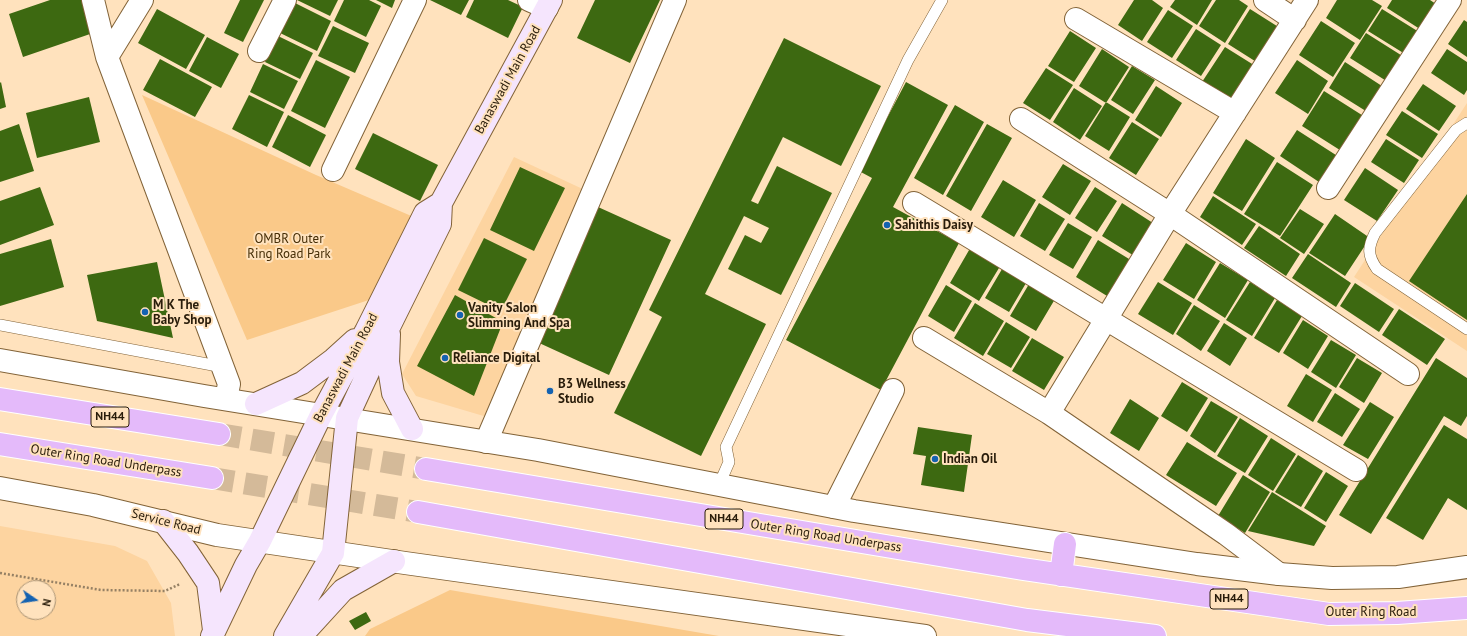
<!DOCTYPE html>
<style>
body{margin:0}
#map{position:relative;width:1467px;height:636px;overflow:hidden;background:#ffe2bd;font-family:"PT Sans",sans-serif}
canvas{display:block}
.north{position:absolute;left:16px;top:580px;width:40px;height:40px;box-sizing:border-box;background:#ffe2bd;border:1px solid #a99375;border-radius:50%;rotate:103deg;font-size:11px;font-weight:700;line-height:16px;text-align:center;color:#291c0a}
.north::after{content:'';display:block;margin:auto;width:14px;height:18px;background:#1462b1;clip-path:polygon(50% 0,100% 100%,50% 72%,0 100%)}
</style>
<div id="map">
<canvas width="1467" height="636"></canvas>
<div class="north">N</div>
</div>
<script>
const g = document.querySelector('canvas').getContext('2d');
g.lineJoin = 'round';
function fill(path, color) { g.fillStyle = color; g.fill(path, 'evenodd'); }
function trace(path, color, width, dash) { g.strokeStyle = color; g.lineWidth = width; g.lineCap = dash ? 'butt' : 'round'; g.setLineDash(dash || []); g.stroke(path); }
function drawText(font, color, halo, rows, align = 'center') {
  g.font = font + ' "PT Sans",sans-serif'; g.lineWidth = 4; g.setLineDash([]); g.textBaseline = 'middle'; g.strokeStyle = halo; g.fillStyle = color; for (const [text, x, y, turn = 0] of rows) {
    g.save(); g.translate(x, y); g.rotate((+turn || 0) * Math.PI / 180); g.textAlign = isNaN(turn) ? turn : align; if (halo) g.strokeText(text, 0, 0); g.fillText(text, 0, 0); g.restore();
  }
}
fill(new Path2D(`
 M1467,103v248l-113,-74z
 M514,157l73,34 -100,226 -71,-21 -14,-22z
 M0,526l115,20 32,15 24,42 4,33h-175zM24,588h24v24h-24z`), '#fdd4a0');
fill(new Path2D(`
 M142,95l174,80 100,43 -38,79 -131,43z
 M450,590l269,46h-354l5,-7z`), '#fac989');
fill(new Path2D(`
 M50,0h33l10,33 -70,24 -14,-43z
 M240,0h24l-21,42 -19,-9z
 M297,0h41l-8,16z
 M344,0h25l12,6 -15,31 -32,-16z
 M376,0h19l-3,8z
 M430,0h39l-8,15z
 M474,0h34l15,7 -15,31 -42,-21z
 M595,0h65l-30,63 -53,-25z
 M1134,0h18l11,8 -21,33 -24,-16z
 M1175,0h37l-15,25 -27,-18z
 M1216,0h23l9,6 -23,37 -26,-17z
 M1337,0h35l10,6 -22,34 -34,-22z
 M1392,0h38l9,6 -16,25 -36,-23z
 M291,1l40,20 -14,30 -41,-20z
 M157,9l48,26 -19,34 -48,-26z
 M1250,9l30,19 -22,35 -30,-19z
 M1382,9l37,23 -14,22 -37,-23z
 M1168,10l25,16 -21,32 -25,-16z
 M1464,20l3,2v35l-19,-13z
 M1321,21l34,22 -22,34 -34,-22z
 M333,26l36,17 -14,30 -37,-17z
 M1196,29l25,16 -20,31 -25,-16z
 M1070,31l26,17 -22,34 -26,-16z
 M1366,33l38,24 -16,25 -38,-24z
 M278,36l35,17 -13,26 -35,-17z
 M207,37l32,17 -18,34 -32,-17z
 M784,38l97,48 -40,80 -58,-29 -32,64 7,3 19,-38 55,27 -51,102 -53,-26 17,-34 16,8 8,-15 -25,-12 -39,78 61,30 -65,132 -87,-43 48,-96 -13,-7z
 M1225,47l32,20 -23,35 -32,-20z
 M1102,49l27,18 -23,36 -27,-17z
 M1447,49l20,13v28l-3,5 -33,-22z
 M160,59l52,28 -17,30 -52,-27z
 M316,60l34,17 -25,51 -34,-17z
 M1297,60l31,21 -20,33 -33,-21z
 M1345,62l40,26 -16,25 -40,-25z
 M263,64l35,17 -14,28 -34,-17z
 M1132,66l23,14 -22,34 -22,-14z
 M1046,68l27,17 -23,35 -27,-17z
 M1,82l5,25 -6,2v-26z
 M906,82l42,23 -55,102 66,36 -78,147 -95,-50 86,-162 -13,-7z
 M1423,84l33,22 -17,25 -33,-22z
 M1156,86l26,17 -21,34 -26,-17z
 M1074,88l28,18 -22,34 -27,-18z
 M1324,91l41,26 -22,35 -41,-26z
 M249,95l35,17 -17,35 -35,-18z
 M89,97l11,45 -63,16 -11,-45z
 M1106,102l24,15 -21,34 -24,-15z
 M955,105l29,17 -41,73 -29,-17z
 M1402,111l36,23 -16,24 -36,-23z
 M288,115l38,20 -16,32 -38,-20z
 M1132,122l27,17 -23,36 -27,-17z
 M19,124l15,47 -34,11v-51z
 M987,124l25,14 -41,73 -25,-15z
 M1297,130l42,27 -17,27 -42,-28z
 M373,133l65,32 -18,36 -65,-32z
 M1246,139l29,19 -33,53 -29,-18z
 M1386,139l33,21 -15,23 -33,-21z
 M1277,162l36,23 -33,51 -36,-22z
 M1063,164l28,17 -21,34 -28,-18z
 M520,167l45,21 -31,63 -44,-21z
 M1365,168l33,22 -21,31 -33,-21z
 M1003,180l33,20 -22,37 -33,-20z
 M40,187l14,38 -54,20v-44z
 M1095,187l22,14 -20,31 -22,-14z
 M1467,194v126l-58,-39z
 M1213,196l43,28 -14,21 -42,-28z
 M1039,203l26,16 -20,32 -25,-15z
 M1122,203l34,22 -20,32 -34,-21z
 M598,207l73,33 -62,135 -72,-33z
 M1300,209l24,15 -20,30 -24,-16z
 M1335,214l35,24 -25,38 -36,-23z
 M1068,223l24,14 -19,32 -24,-14z
 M1259,226l41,28 -14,22 -42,-28z
 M484,238l43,21 -26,52 -43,-21z
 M51,239l13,48 -64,19v-52z
 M1098,240l36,22 -22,37 -36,-22z
 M1186,243l30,19 -22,37 -31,-19z
 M972,245l30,18 -23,38 -29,-18z
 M1308,254l43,29 -15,24 -44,-29z
 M157,262l16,76 -76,-17 -10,-46z
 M1220,263l28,17 -23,38 -28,-18z
 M1005,264l24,14 -20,34 -24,-14z
 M1032,279l26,15 -22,37 -26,-15z
 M1158,282l34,21 -19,32 -35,-21z
 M1250,282l25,16 -23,38 -26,-16z
 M1355,283l39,26 -15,23 -39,-26z
 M946,285l26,16 -18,31 -26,-16z
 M455,295l48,27 -29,74 -57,-30z
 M1277,300l25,16 -23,37 -25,-15z
 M975,303l29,18 -21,35 -29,-18z
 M1194,305l26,16 -19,30 -25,-17z
 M1399,309l46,30 -18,26 -45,-30z
 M1303,320l25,16 -20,33 -25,-16z
 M1006,322l24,15 -19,31 -24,-14z
 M1224,323l23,15 -17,28 -23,-15z
 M1032,338l32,19 -20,33 -32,-19z
 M1331,340l25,15 -20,33 -25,-16z
 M1357,358l25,15 -18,30 -25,-16z
 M1436,358l31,20v38l-6,10 -17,-10 -73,118 -32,-19z
 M1306,374l26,16 -19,32 -26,-16z
 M1182,382l26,16 -21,34 -26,-16z
 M1335,393l25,16 -18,28 -25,-15z
 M1130,399l29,19 -20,33 -29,-18z
 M1211,401l27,16 -23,36 -25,-17z
 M1370,402l24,15 -26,42 -25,-14z
 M1240,418l28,18 -23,37 -28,-17z
 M1444,425l23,14v71l-19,-12 -25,42 -37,-22z
 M918,427l54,8 -8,57 -43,-7 5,-29 -13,-2z
 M1271,438l25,16 -23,37 -25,-16z
 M1187,442l50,31 -21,33 -50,-31z
 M1298,455l25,16 -22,36 -26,-15z
 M1326,472l22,14 -22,36 -22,-14z
 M1243,475l27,17 -25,41 -27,-17z
 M1272,492l54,34 -12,20 -66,-15z
 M366,612l5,9 -16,9 -6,-9z`), '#3d6911');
trace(new Path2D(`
 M219,434l207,35
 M212,478l206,34`), '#d4ba99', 22, [22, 11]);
const service = new Path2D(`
 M1467,123l-11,7 -81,103c-7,14 -8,22 2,36l90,60
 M0,325l223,42
 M719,485l10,-23 -3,-15 182,-387 34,-60`);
const minor = new Path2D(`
 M93,0l14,57 122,327 -3,15
 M529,0l18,8
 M1265,0l30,20
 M1076,19l159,94
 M259,51l26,-51
 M107,57l35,-57
 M1021,119l149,95 238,160
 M333,170l82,-170
 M1328,188l122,-188
 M914,203l442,267
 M924,338l125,75 177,121 53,40
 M1049,413l121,-199 137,-214
 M486,442l189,-442
 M834,507l59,-117`);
const tertiary = new Path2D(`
 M0,360l204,36 334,54 316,61 343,53 82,10 53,4 66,-1 69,-10
 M0,488l93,17 124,30 188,28 520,73`);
const secondary = new Path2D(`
 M389,334l-1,28 5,31 19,36
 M256,404l46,-21 32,-24 21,-19
 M163,521l25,32 20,30 6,47
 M212,636l34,-71 14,-24 61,-126 45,-84 59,-118 16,-10
 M285,636l48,-83 14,-135 42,-91 51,-103 1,-21 110,-203
 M301,636l42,-46 51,-29`);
const trunk = new Path2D(`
 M0,399l219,35
 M0,444l212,34
 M426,469l597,100 306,45 68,-1 70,-5
 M418,512l609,108 128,16
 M1061,575l4,-31`);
trace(service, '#826338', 12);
trace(minor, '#826338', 24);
trace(tertiary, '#826338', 24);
trace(secondary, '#826338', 24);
trace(trunk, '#fff', 24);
trace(new Path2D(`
 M0,573l101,17 64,1 15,-7`), '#958064', 2.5, [2, 2]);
trace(service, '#fff', 11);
trace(minor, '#fff', 22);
trace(tertiary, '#fff', 22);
trace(secondary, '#f5e5fd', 22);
trace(trunk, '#e4bafa', 22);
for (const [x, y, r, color] of [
 [887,225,4,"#1462b1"],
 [145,312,4,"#1462b1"],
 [460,315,4,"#1462b1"],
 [445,358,4,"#1462b1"],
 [550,391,4,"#1462b1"],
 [935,459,4,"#1462b1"]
]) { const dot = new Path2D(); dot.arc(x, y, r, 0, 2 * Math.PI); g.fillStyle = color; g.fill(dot); trace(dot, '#ffe2bd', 1.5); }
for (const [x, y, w] of [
 [110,417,38],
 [724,519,38],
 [1229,599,38]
]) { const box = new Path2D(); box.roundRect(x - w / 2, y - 10, w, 20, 3); g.fillStyle = '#ffe2bd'; g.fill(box); trace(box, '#291c0a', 1); }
drawText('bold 12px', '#291c0a', null, [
 ["NH44",110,417],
 ["NH44",724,519],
 ["NH44",1229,599]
]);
drawText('13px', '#291c0a', '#ffe2bd', [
 ["Banaswadi Main Road",508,80,-61],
 ["Banaswadi Main Road",346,368,-62],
 ["Outer Ring Road Underpass",106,461,9],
 ["Service Road",166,522,14],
 ["Outer Ring Road Underpass",826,536,9],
 ["Outer Ring Road",1371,612]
]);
drawText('bold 13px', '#291c0a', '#ffe2bd', [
 ["Sahithis Daisy",895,225],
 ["M K The",153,305],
 ["Baby Shop",153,320],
 ["Vanity Salon",468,308],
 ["Slimming And Spa",468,323],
 ["Reliance Digital",453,358],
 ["B3 Wellness",558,384],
 ["Studio",558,399],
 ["Indian Oil",943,459]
], 'left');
drawText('13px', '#452d06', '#ffe2bd', [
 ["OMBR Outer",289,239],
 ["Ring Road Park",289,254]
]);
</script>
